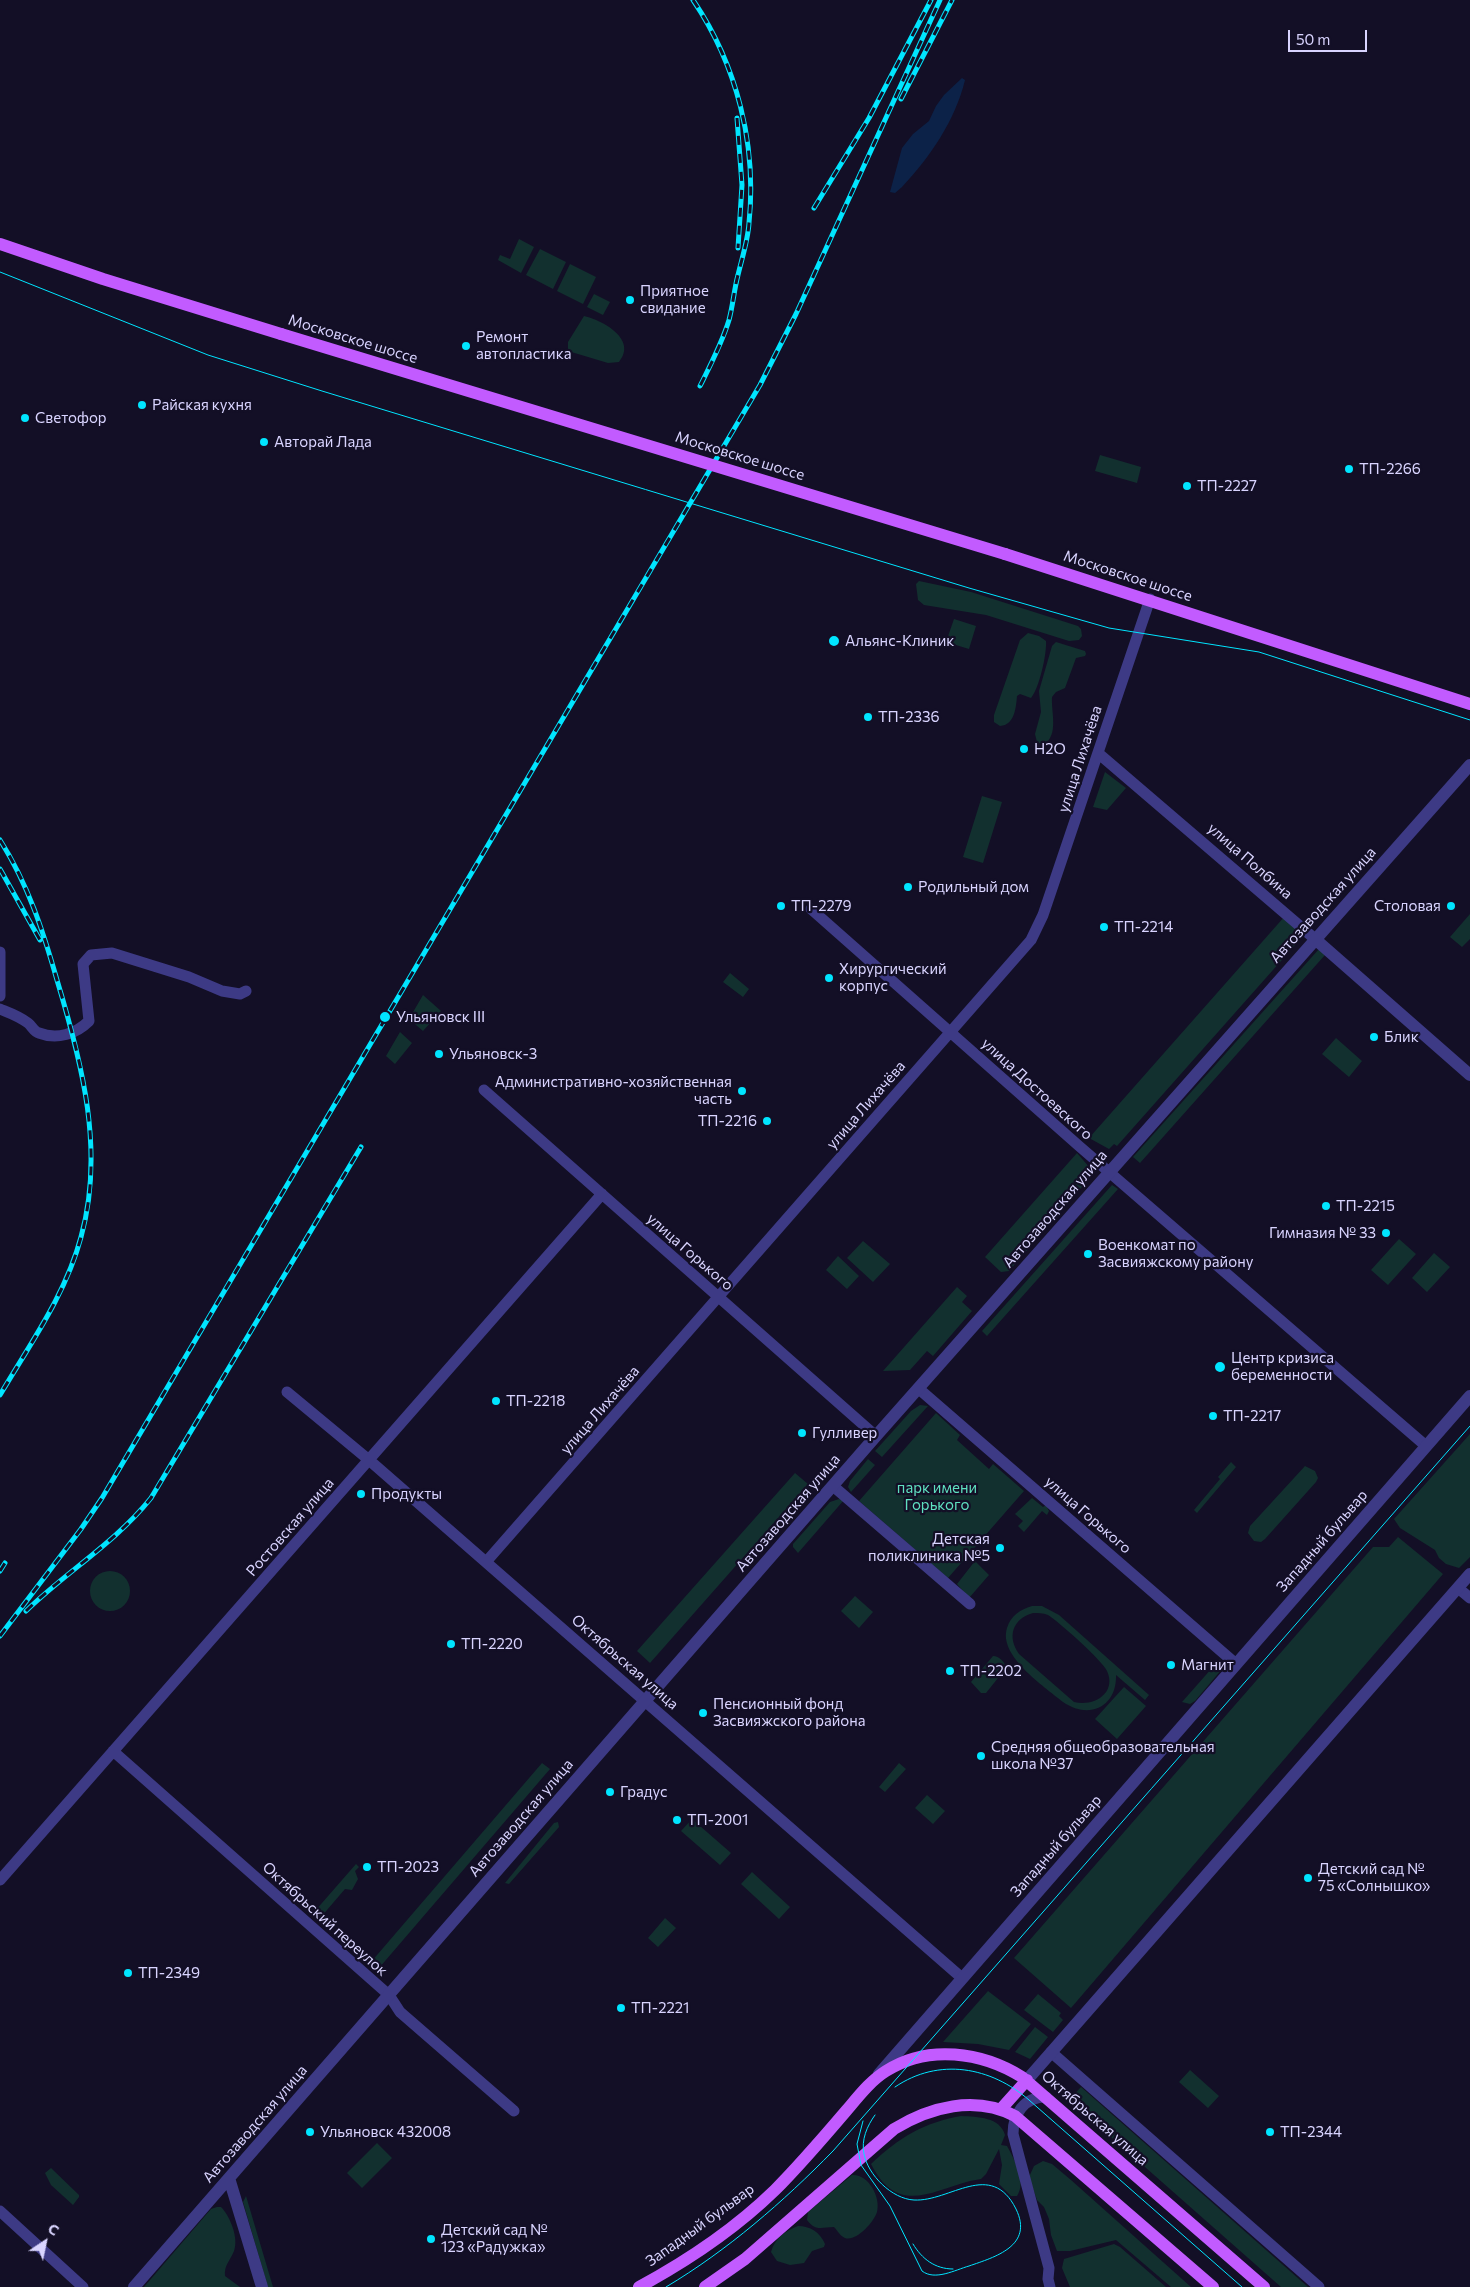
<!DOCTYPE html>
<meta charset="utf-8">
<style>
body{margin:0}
#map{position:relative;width:1470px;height:2287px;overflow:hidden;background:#130f26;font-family:Commissioner,sans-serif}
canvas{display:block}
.north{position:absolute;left:20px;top:2217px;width:50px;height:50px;-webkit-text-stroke:4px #130f26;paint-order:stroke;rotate:34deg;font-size:14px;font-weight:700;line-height:20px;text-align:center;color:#d9d4ff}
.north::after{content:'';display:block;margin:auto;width:18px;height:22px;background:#d9d4ff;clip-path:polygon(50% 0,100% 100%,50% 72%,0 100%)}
.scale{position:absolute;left:1288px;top:30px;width:79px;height:22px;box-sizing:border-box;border:2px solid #d9d4ff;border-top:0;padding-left:6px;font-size:15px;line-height:18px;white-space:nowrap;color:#d9d4ff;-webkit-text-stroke:4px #130f26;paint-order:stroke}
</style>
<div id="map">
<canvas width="1470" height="2287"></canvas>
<div class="north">С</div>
<div class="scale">50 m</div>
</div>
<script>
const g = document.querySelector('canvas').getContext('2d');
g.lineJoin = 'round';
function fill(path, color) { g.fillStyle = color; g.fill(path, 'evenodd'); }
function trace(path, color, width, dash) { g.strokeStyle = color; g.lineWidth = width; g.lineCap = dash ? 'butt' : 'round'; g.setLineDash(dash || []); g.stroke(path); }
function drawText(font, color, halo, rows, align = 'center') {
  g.font = font + ' Commissioner,sans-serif'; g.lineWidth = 4.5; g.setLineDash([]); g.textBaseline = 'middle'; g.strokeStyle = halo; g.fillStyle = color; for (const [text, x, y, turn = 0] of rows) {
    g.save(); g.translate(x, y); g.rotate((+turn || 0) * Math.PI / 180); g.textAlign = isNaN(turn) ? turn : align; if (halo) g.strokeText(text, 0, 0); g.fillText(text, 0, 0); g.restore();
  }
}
fill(new Path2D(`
 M519,239l15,8 -13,26 -23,-13 2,-5 10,4z
 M540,249l26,13 -13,27 -27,-14z
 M570,264l26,13 -13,27 -26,-13z
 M594,294l16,8 -7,13 -16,-8z
 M584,316c18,4 54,23 35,46l-11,1 -40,-12v-9z
 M1100,455l41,12 -4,16 -42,-12z
 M919,581l52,11 107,34 3,3 1,7 -3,4 -10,1 -83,-26 -62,-10 -6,-5 -2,-16z
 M954,619l22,7 -7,23 -23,-7z
 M1028,633l11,3 7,5c1,13 -7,48 -15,57l-11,-4 -3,2c-1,11 -2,29 -17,30l-6,-4v-7l26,-75z
 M1056,642l29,9 1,3 -1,2 -9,2 -11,30 -9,4 -4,5c-1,16 7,37 -8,48l-7,-3 -2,-8 6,-22 -2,-21 13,-45z
 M1105,772l21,16 -19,22 -14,-3z
 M982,796l20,6 -19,61 -20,-6z
 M1470,914v25l-8,8 -12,-10z
 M1285,916c9,9 20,16 11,28l-179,202 -3,-2 -5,5 -20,-11z
 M1319,949l6,6 -185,208 -7,-6z
 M730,973l19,16 -6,8 -20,-15z
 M423,995l18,16 -18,20 -14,-12z
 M400,1032l12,11 -17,21 -9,-8z
 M1336,1038l26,23 -13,16 -27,-23z
 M1077,1153l13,15 -2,12 -79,91 -8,1 -16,-15z
 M1112,1185l6,4 -131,147 -5,-5z
 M1399,1239l17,15 -28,31 -17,-15z
 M863,1241l27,23 -17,18 -26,-24z
 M1434,1253l16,14 -23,25 -15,-14z
 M838,1256l21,20 -12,13 -21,-19z
 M957,1287l10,9 -5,6 10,9 -39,45 -6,-5 -17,19 -27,1z
 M920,1405l8,1 -46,51 -7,-6 36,-40z
 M936,1413l24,22 -3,5 32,29 4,-5 31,27 -76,87 -89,-77z
 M1470,1434v123l-11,11 -13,-4 -7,-6 -4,-8 -35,-22 -6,-9z
 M868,1459l7,6 -24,27 -3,-5 2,-6z
 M1231,1462l5,5 -39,46 -3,-3 26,-31 -2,-2z
 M1305,1466l10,5 3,7 -2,4 -51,57 -4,3 -7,-1 -6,-8 2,-7z
 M795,1473l13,11 -158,179 -13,-12z
 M1032,1498l11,9 3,-2 3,6 -2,4 -5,-4 -18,21 -6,-6 5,-5 -8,-7z
 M839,1499l5,1 -46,53 -5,-6v-3l37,-42z
 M1398,1537l45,37 -372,434 -57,-50 359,-411h16z
 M975,1561l14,14 -20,23 -12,-14z
 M90 1591a20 20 0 1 1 40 0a20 20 0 1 1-40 0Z
 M855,1596l18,16 -14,16 -18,-17z
 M1032,1606h10l17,9 90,80 -4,5 -29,-25c1,32 -27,45 -53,27 -19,-16 -65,-46 -56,-74 4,-13 13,-18 25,-22zM1033,1613c5,0 10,0 15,2 10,6 55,46 59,56 10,22 -13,36 -33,31l-55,-48c-12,-17 -7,-35 14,-41z
 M993,1656c6,0 12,6 13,12l-20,25h-5l-10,-11z
 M1220,1659l4,5 -2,5 -27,32 -5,3 -8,-2z
 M1124,1687l22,19 -29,33 -22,-20z
 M542,1763l8,6 -171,199 -8,-6z
 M899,1763l7,6 -21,23 -6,-5z
 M927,1795l18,16 -12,13 -18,-16z
 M692,1819l39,34 -11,12 -39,-34z
 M558,1822l1,5 -50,57 -4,-1 49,-60z
 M356,1864l3,3 -4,4 3,8 -6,11 -7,-1 -24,28 -6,1v-7z
 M752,1872l38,35 -11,12 -38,-35z
 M665,1918l11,10 -18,19 -10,-9z
 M988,1991l43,33 -22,26 -31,-6 -35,-2z
 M1038,1994l23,19 -2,3 4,4 -10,12 -29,-22z
 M1035,2027l13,10 -18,22 -15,-7z
 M1190,2070l29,26 -11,12 -29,-26z
 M1081,2087l227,200h-27l-212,-187z
 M961,2116c17,1 39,1 44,19l-4,10 6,1c7,13 20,36 10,50h-6l-12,-12 3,-19 -3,-16 -13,25 -5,5c-4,1 -7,1 -11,2 -41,11 -73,34 -99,-17 27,-26 54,-42 90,-48z
 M377,2143l15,15 -30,30 -15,-15z
 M1043,2161l9,3 19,16 120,107h-20l-55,-47 -46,11h-13l-6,-16 -2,-16 -5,-12 -7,-7 -8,-23 5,-11z
 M51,2168l28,27v2l-6,8 -22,-20 -6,-12z
 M852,2175c17,-1 29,23 25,37 -3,10 -21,30 -32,26 -5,-2 -7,-7 -11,-11 -12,0 -18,5 -27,-7l1,-8z
 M246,2196l27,91h-5l-25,-85z
 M217,2207h4c9,9 18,31 13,44 -4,10 -10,14 -9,25l15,11h-96l67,-78z
 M798,2226c12,0 22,6 27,18l-1,3 -12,4 -8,12 -14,2 -13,-4 -6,-9c4,-14 14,-21 27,-26z
 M1114,2244l6,3 46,40h-96l-8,-19 2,-9z`), '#12302f');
fill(new Path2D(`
 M962,78l3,2c-10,41 -35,77 -63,107l-7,6 -5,-1 12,-44 11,-14 16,-13 7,-15 8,-11z`), '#0c2248');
trace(new Path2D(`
 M1098,753l217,186
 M811,909l268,237 347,300
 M0,952v44
 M0,1009c10,4 19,7 28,14 4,3 6,9 11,10 18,7 37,1 50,-12l-6,-57 8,-9 21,-2 77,24 33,14 18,3 6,-3
 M484,1090l392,346
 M919,1389l317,275
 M287,1392l82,68 593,518
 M833,1486l137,118
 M486,1562l545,-622 12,-25 107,-316
 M1458,1588l12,10
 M113,1751l276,244 11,17 114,99
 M0,1880l602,-686
 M1051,2052l268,235
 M1046,2097c-22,0 -33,17 -33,37l36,134 -1,11 2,8
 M0,2211l83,76`), '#3d3a85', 11);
trace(new Path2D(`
 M1315,939l155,136
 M879,2074l591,-678
 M1027,2080l443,-506
 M229,2178l33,109
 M134,2287l742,-851 594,-671`), '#3d3a85', 12);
trace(new Path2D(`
 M0,244l103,35 178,55
 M1005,554l465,150
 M1001,2109l26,-29
 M639,2287c48,-26 97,-59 136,-97 25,-25 48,-52 71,-79 12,-14 24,-30 40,-40 42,-27 96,-19 136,6l242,210
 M705,2287l40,-28 149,-130c36,-22 81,-34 121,-13l198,171`), '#c25bff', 12);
trace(new Path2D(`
 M0,272l208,83 114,36 647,197 140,40 150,24 211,68
 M895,2087c44,-30 96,-20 134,13l213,187
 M863,2121l-6,23 4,21 29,41 32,65c13,10 33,-1 47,-5 26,-9 65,-20 47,-57 -25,-50 -66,-7 -102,-9 -22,-1 -46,-25 -50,-46 -3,-14 3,-28 11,-39
 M913,2244c9,15 22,25 40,25
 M666,2287c62,-37 117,-85 167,-136l637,-725`), '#00e5ff', 1);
const rail = new Path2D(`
 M693,0c44,65 64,145 56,223 -1,17 -7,35 -11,52 -4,15 -5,30 -9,45 -7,23 -18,44 -29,66
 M901,99l51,-99
 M737,118l5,67 -4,63
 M814,208l55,-90 62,-118
 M0,840c28,44 43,91 57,140 25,83 48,171 24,257 -15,57 -51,107 -81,158
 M0,869l40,71
 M0,1571l5,-8
 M26,1611c41,-40 89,-68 125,-113l210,-351
 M0,1636l81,-107 21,-31 658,-1113 36,-71 144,-314`);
trace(rail, '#00e5ff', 5);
trace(rail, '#130f26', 3, [9]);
trace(new Path2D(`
 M281,334l724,220`), '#c25bff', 12);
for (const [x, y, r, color] of [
 [630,300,5,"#00e5ff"],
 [466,346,5,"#00e5ff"],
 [142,405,5,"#00e5ff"],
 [25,418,5,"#00e5ff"],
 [264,442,5,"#00e5ff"],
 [1349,469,5,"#00e5ff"],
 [1187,486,5,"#00e5ff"],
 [834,641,6,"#00e5ff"],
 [868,717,5,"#00e5ff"],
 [1024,749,5,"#00e5ff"],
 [908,887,5,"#00e5ff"],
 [781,906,5,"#00e5ff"],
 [1451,906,5,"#00e5ff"],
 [1104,927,5,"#00e5ff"],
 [829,978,5,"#00e5ff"],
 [385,1017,6,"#00e5ff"],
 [1374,1037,5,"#00e5ff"],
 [439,1054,5,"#00e5ff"],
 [742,1091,5,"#00e5ff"],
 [767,1121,5,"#00e5ff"],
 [1326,1206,5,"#00e5ff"],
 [1386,1233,5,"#00e5ff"],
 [1088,1254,5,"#00e5ff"],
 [1220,1367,6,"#00e5ff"],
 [496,1401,5,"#00e5ff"],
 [1213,1416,5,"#00e5ff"],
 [802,1433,5,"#00e5ff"],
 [361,1494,5,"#00e5ff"],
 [1000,1548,5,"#00e5ff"],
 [451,1644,5,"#00e5ff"],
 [1171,1665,5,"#00e5ff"],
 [950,1671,5,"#00e5ff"],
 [703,1713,5,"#00e5ff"],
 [981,1756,5,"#00e5ff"],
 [610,1792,5,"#00e5ff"],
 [677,1820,5,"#00e5ff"],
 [367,1867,5,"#00e5ff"],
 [1308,1878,5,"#00e5ff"],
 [128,1973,5,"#00e5ff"],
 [621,2008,5,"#00e5ff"],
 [310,2132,5,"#00e5ff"],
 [1270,2132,5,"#00e5ff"],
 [431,2239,5,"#00e5ff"]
]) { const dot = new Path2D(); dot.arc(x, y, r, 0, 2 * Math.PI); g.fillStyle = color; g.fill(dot); trace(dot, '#130f26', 2); }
drawText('15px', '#d9d4ff', '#130f26', [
 ["Приятное",640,291],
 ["свидание",640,308],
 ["Ремонт",476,337],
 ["автопластика",476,354],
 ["Райская кухня",152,405],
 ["Светофор",35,418],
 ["Авторай Лада",274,442],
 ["ТП-2266",1359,469],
 ["ТП-2227",1197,486],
 ["Альянс-Клиник",845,641],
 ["ТП-2336",878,717],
 ["H2O",1034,749],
 ["Родильный дом",918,887],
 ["ТП-2279",791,906],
 ["Столовая",1441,906,"right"],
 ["ТП-2214",1114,927],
 ["Хирургический",839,969],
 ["корпус",839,986],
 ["Ульяновск III",396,1017],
 ["Блик",1384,1037],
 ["Ульяновск-3",449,1054],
 ["Административно-хозяйственная",732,1082,"right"],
 ["часть",732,1099,"right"],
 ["ТП-2216",757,1121,"right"],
 ["ТП-2215",1336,1206],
 ["Гимназия № 33",1376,1233,"right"],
 ["Военкомат по",1098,1245],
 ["Засвияжскому району",1098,1262],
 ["Центр кризиса",1231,1358],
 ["беременности",1231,1375],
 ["ТП-2218",506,1401],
 ["ТП-2217",1223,1416],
 ["Гулливер",812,1433],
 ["Продукты",371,1494],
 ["Детская",990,1539,"right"],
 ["поликлиника №5",990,1556,"right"],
 ["ТП-2220",461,1644],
 ["Магнит",1181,1665],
 ["ТП-2202",960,1671],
 ["Пенсионный фонд",713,1704],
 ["Засвияжского района",713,1721],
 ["Средняя общеобразовательная",991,1747],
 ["школа №37",991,1764],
 ["Градус",620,1792],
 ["ТП-2001",687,1820],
 ["ТП-2023",377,1867],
 ["Детский сад №",1318,1869],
 ["75 «Солнышко»",1318,1886],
 ["ТП-2349",138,1973],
 ["ТП-2221",631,2008],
 ["Ульяновск 432008",320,2132],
 ["ТП-2344",1280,2132],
 ["Детский сад №",441,2230],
 ["123 «Радужка»",441,2247]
], 'left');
drawText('15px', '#d9d4ff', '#130f26', [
 ["Московское шоссе",353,339,17],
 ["Московское шоссе",740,456,17],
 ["Московское шоссе",1128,576,18],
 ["улица Лихачёва",1080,759,-72],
 ["улица Полбина",1250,861,41],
 ["Автозаводская улица",1323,905,-48],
 ["улица Достоевского",1037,1089,42],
 ["улица Лихачёва",866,1105,-49],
 ["Автозаводская улица",1055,1209,-49],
 ["улица Горького",690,1252,41],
 ["улица Лихачёва",600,1410,-49],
 ["Автозаводская улица",788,1513,-49],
 ["улица Горького",1088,1515,41],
 ["Ростовская улица",290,1527,-49],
 ["Западный бульвар",1322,1541,-49],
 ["Октябрьская улица",625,1662,41],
 ["Автозаводская улица",521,1818,-49],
 ["Западный бульвар",1056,1846,-49],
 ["Октябрьский переулок",325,1919,42],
 ["Октябрьская улица",1095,2118,41],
 ["Автозаводская улица",255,2124,-49],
 ["Западный бульвар",700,2225,-36]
]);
drawText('15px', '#5fe0c0', '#130f26', [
 ["парк имени",937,1488],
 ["Горького",937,1505]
]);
</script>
